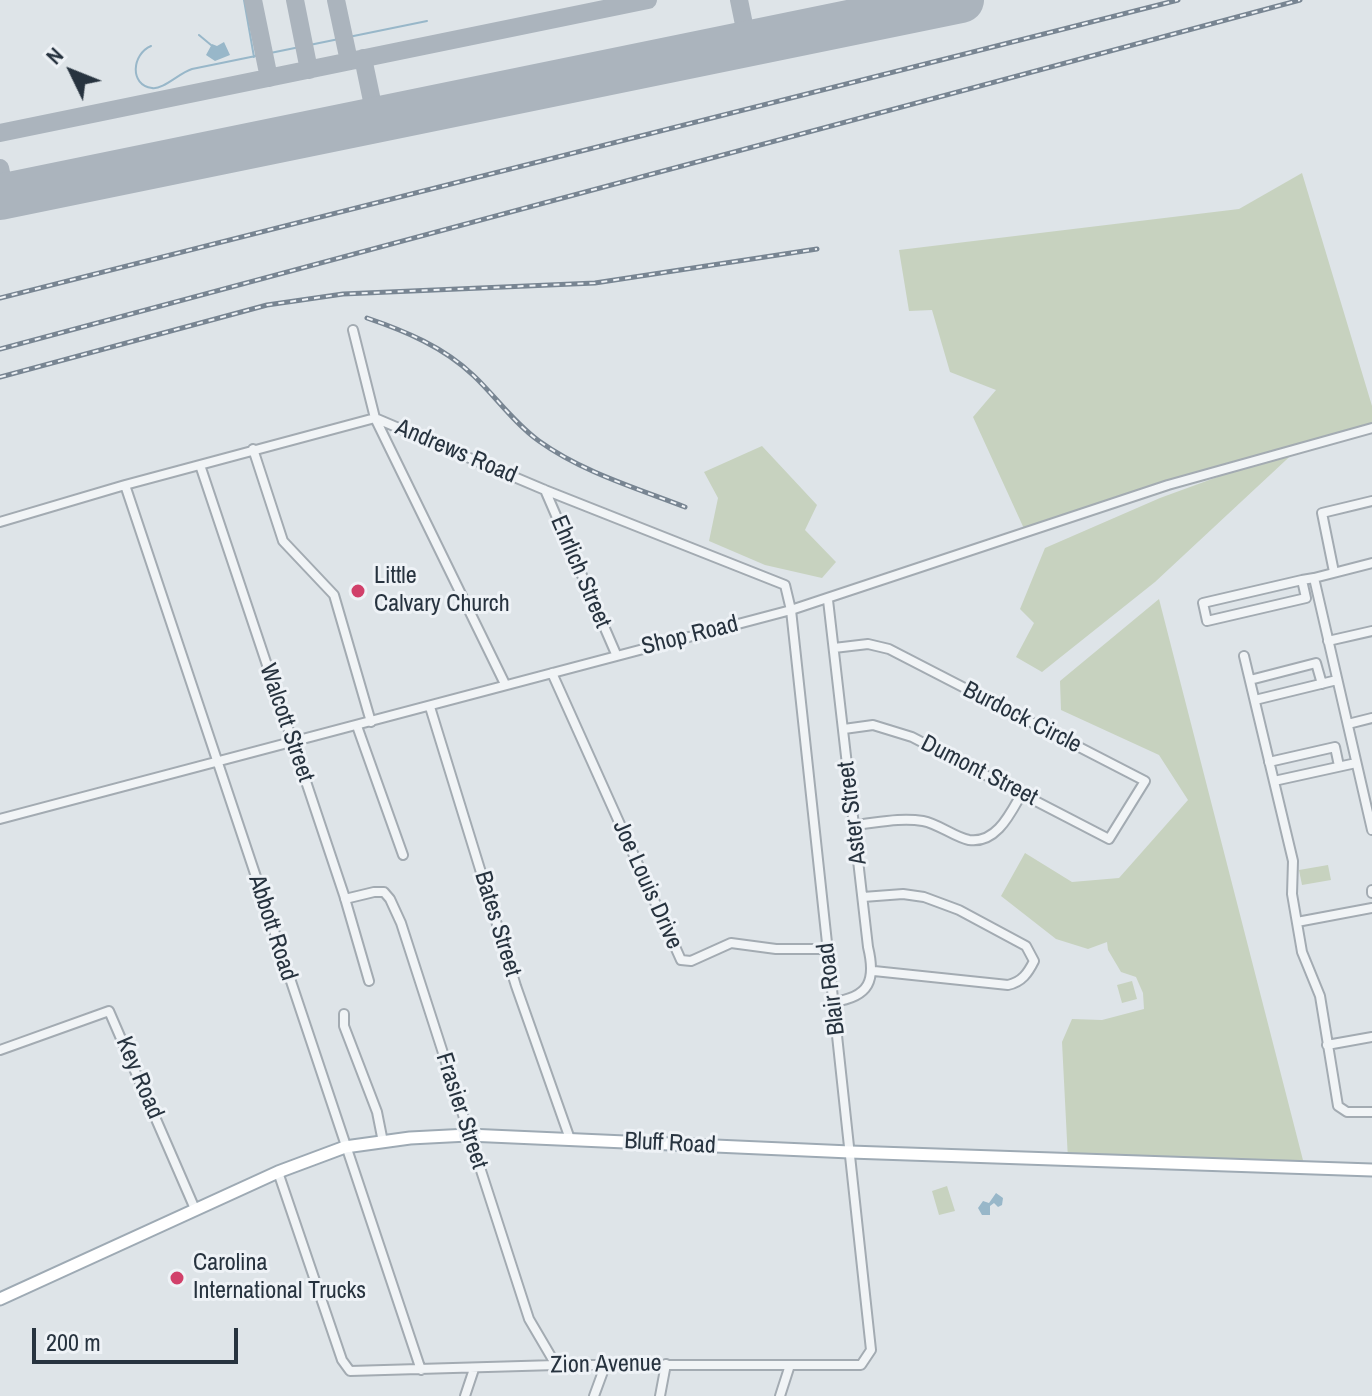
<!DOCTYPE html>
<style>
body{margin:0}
#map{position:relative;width:1372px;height:1396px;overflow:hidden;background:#dee4e8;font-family:"Archivo Narrow",sans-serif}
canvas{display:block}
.north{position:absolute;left:32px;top:32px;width:80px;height:80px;-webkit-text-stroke:6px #eef2f6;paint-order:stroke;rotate:313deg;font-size:22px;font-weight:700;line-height:32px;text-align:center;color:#27333f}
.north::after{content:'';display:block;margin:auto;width:28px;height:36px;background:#27333f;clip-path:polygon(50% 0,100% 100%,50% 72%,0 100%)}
.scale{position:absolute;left:32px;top:1328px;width:206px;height:36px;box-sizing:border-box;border:4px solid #27333f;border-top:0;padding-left:10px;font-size:24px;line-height:28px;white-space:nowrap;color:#27333f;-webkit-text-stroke:6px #eef2f6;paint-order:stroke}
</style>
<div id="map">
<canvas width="1372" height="1396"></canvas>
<div class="north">N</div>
<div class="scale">200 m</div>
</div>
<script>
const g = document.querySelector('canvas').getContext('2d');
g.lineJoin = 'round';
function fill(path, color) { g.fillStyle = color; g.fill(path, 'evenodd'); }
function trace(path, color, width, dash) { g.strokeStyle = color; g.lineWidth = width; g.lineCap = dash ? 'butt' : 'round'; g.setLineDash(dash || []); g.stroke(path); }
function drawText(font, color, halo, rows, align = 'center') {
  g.font = font + ' "Archivo Narrow",sans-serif'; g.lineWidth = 6; g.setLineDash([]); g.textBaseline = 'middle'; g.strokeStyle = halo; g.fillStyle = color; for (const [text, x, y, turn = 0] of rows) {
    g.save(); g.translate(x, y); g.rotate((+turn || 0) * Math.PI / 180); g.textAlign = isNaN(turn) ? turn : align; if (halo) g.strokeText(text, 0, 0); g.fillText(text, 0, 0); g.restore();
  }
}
fill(new Path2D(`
 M1302,173l70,233v22l-72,19 -145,135 -113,90 -26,-15 18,-34 -14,-14 25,-61 115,-50 123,-45 -257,80 -53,-116 23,-27 -46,-18 -18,-62 -23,1 -10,-61 340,-41z
 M762,446l55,59 -12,25 31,32 -14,16 -57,-13 -56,-24 9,-43 -14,-26z
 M1159,599l146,569 -237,-8 -6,-118 10,-23 30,1 42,-11 -1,-16 -7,-16 -15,-5 -13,-22 -1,-8 -19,7 -32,-10 -55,-43 24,-43 47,29 47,-4 69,-78 -29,-45 -98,-45 -1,-29z
 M1328,865l3,15 -29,5 -3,-15z
 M1132,981l5,18 -15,4 -5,-18z
 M947,1186l8,25 -16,4 -7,-24z`), '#c7d2bf');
fill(new Path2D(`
 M224,42l6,13 -15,6 -9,-6 6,-11 5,2z
 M996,1193l7,5 -1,7 -4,2 -4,-4 -4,3v9h-8l-4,-7 5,-7 6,2z`), '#98b7c9');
trace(new Path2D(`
 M244,0l10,57
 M199,35l12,10
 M151,46c-19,8 -22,39 1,42 11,2 27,-15 40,-19l235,-48`), '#98b7c9', 2);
trace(new Path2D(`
 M253,0l16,78
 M295,0l14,70
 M336,0l13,61
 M739,0l9,44
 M363,58l13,62
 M0,133l648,-133
 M0,168l6,28`), '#abb4bd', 18);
trace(new Path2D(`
 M0,197l961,-197`), '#abb4bd', 46);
const minor = new Path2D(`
 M353,330l22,88 130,266
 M253,449l30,92 51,54 37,127
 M200,465l144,430 25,86
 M125,485l296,885
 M545,490l71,164
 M0,522l125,-37 250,-67 170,72 240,95 6,25 80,740 -10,15h-305l-206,6 -8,-11 -64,-188
 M1372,563l-58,15 58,252
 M1334,572l-12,-59 50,-12
 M1302,580l4,18 -99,23 -4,-18 99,-23 12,-2
 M828,600l40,347c8,33 2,50 -35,55
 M1328,641l44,-10
 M834,648l34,-4 21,5 256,132 -36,58 -197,-102 -39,-12 -29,4
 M1244,656l49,205 -1,33 10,58 18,44 18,110 9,6h25
 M552,673l129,287 10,1 40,-18 45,6h51
 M1250,680l66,-17 6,21
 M1255,700l82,-20
 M430,707l86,279 54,153
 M1348,724l24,-6
 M357,726l46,129
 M1269,762l66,-15 4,19
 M1274,781l82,-18
 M0,819l791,-209 377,-125 204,-57
 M854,825c22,-2 46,-8 69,-4 16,3 31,16 46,19 28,4 42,-28 53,-47
 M1372,890v3
 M863,897l40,-3 21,3 35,13 67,36 8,15c-6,12 -12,21 -26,24l-134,-14
 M345,899l29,-7h10l6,7 11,24 128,396 27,46
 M1297,922l75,-14
 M344,1014v12l33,86 6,30
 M1327,1045l45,-8
 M0,1050l109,-39 86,198
 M465,1396l9,-27
 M594,1396l11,-30
 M660,1396l6,-32
 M780,1396l10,-31`);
const major = new Path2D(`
 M0,1299l278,-127 67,-25 65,-9 58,-3 382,17 522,18`);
trace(minor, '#a3abb2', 12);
trace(major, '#9eaab4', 15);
trace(minor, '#f1f4f6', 8);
trace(major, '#fff', 11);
const rail = new Path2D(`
 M0,298l1178,-298
 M367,318c38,13 77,29 107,58 22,21 40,47 65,65 43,31 97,47 146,66
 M0,349l1300,-349
 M0,377l267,-72 76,-11 252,-11 222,-34`);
trace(rail, '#788592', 5);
trace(rail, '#eef2f6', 2, [6]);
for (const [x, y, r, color] of [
 [358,591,8,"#d1406a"],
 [177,1278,8,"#d1406a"]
]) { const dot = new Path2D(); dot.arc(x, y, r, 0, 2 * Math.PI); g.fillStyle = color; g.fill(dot); trace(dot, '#eef2f6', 3); }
drawText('24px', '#27333f', '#eef2f6', [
 ["Andrews Road",456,452,23],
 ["Ehrlich Street",580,572,67],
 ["Shop Road",690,636,-14],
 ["Burdock Circle",1022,718,27],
 ["Walcott Street",286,723,71],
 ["Dumont Street",979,771,27],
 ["Aster Street",853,813,-97],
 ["Joe Louis Drive",647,885,66],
 ["Bates Street",497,924,73],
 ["Abbott Road",272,928,72],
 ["Blair Road",832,989,-97],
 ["Key Road",139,1078,67],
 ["Frasier Street",461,1111,72],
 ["Bluff Road",670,1144,3],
 ["Zion Avenue",606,1365,-1]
]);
drawText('24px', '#27333f', '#eef2f6', [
 ["Little",374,577],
 ["Calvary Church",374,605],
 ["Carolina",193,1264],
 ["International Trucks",193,1292]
], 'left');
</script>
